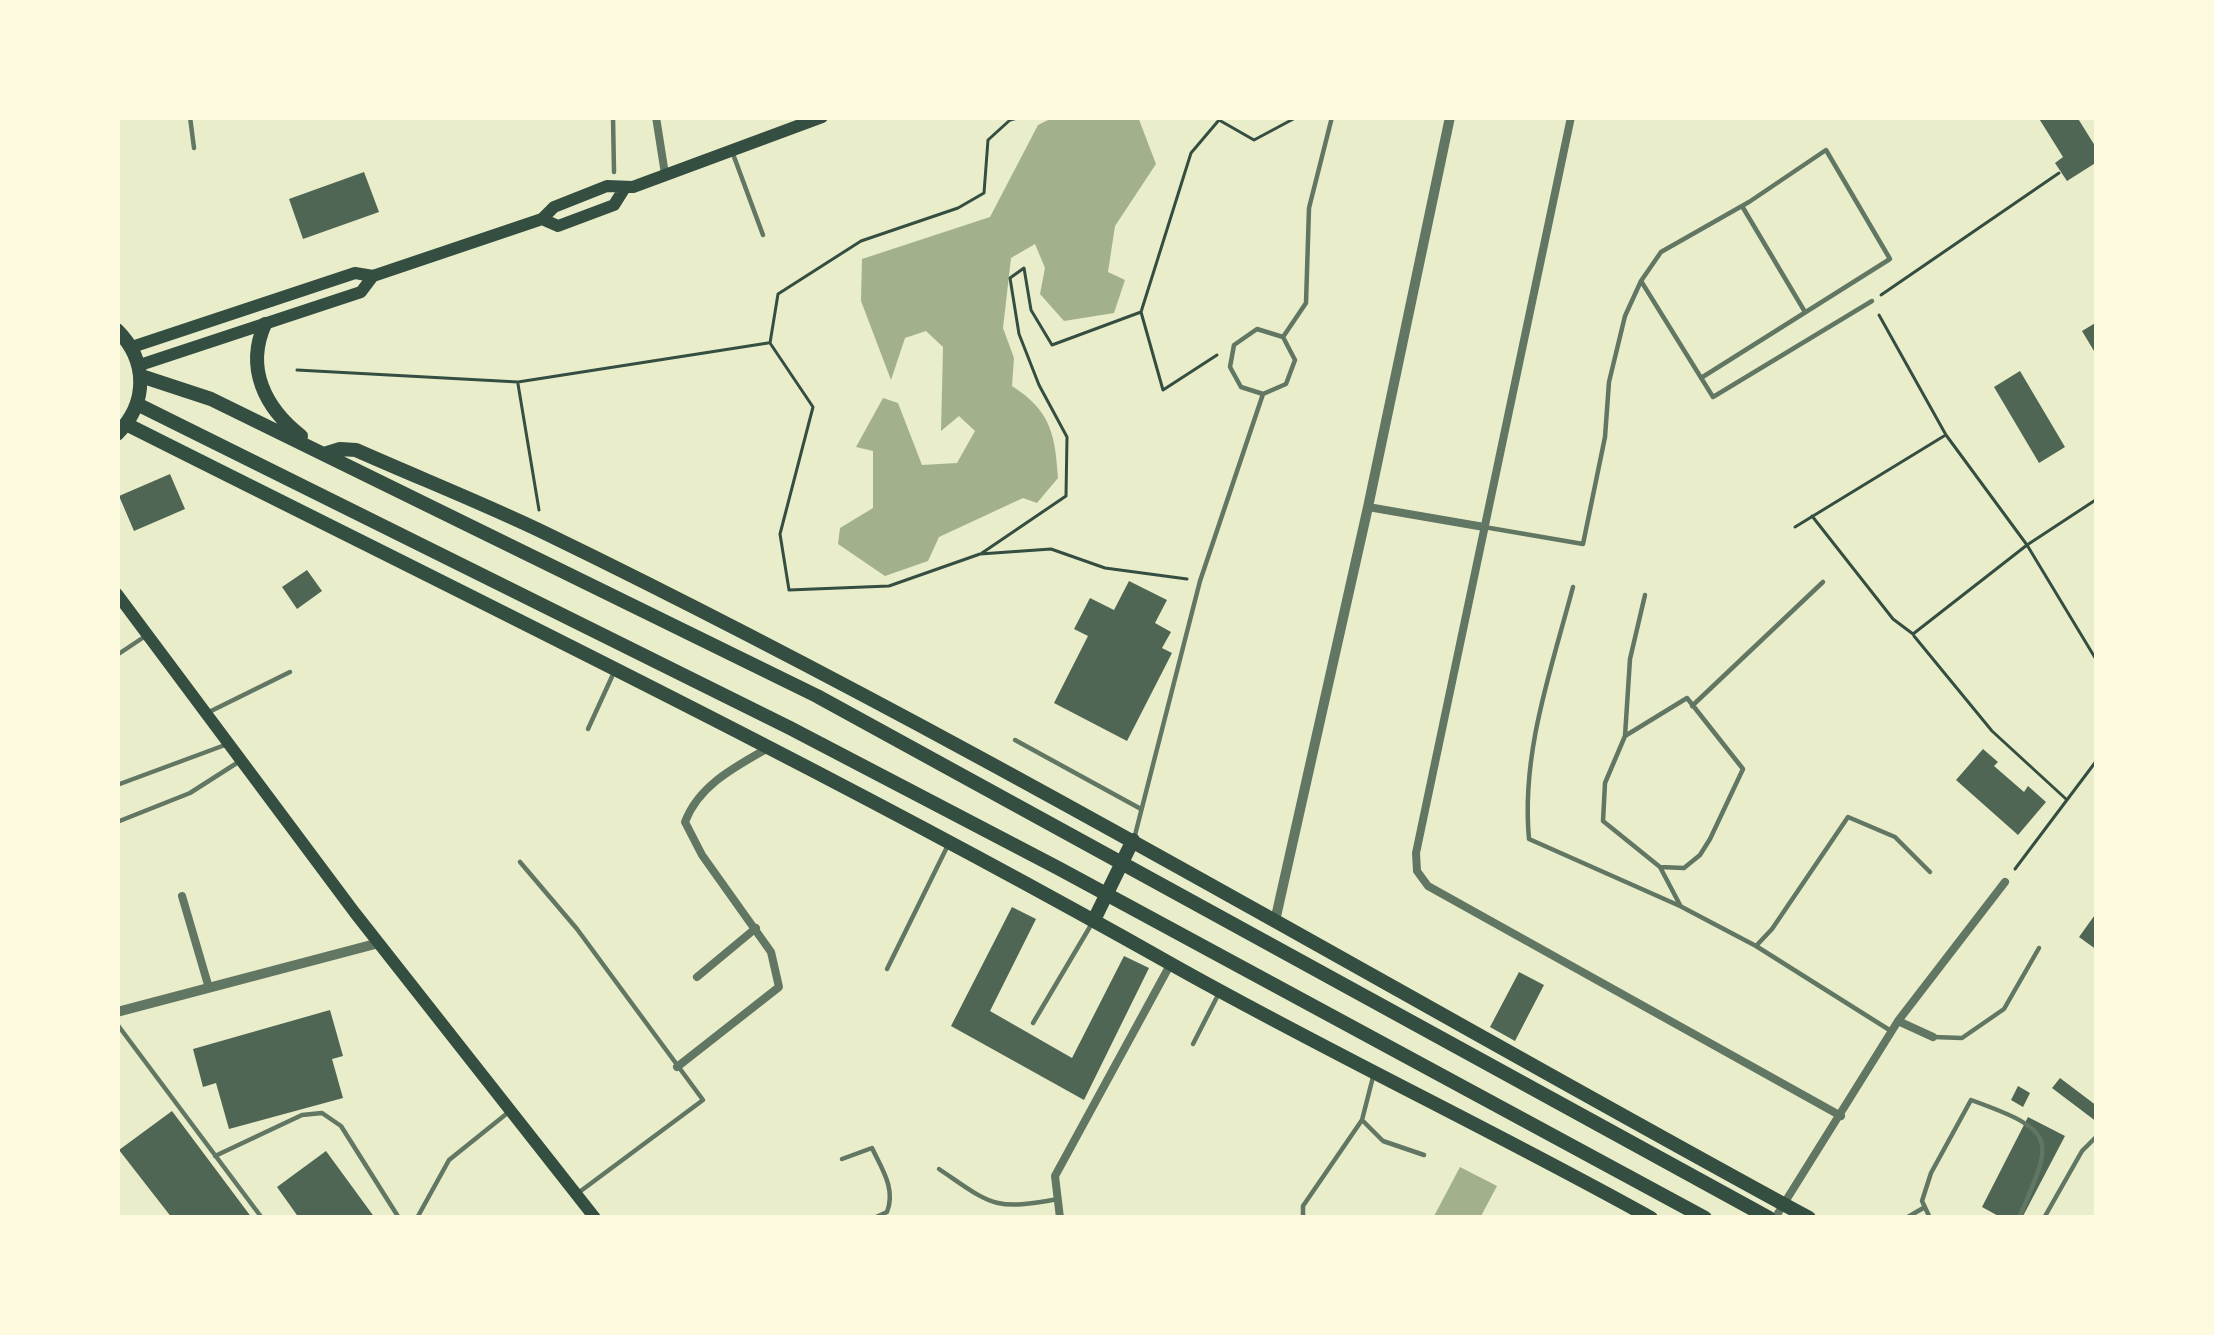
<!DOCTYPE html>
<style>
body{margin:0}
#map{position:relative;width:2214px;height:1335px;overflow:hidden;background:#e9edc9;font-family:Commissioner,sans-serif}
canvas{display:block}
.frame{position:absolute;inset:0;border:120px solid #fefae0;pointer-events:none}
</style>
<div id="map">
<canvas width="2214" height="1335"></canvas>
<div class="frame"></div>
</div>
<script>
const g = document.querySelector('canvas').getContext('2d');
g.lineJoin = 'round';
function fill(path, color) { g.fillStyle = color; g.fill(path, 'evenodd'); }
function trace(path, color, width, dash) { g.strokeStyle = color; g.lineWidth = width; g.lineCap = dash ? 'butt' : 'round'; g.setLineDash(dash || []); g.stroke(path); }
fill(new Path2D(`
 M1054,117h84l18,47 -41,62 -7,46 17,8 -11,33 -50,8 -24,-27 5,-26 -10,-24 -24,14 -8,70 11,30 -2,28c39,25 43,48 46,92l-21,25 -14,-5 -84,39 -11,24 -43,15 -47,-32 2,-16 33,-20v-57l-17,-4 27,-49 15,5 24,62 35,-2 18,-32 -16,-15 -18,15 2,-84 -17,-16 -21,7 -14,42 -30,-79 1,-42 128,-42 48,-92z
 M1460,1167l37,19 -17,32h-47z`), '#a3b18a');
fill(new Path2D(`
 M2038,117h39l20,32v13l-30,19 -12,-18 8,-6z
 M364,172l15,40 -76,27 -14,-40z
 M2097,322v34l-15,-25z
 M2020,371l45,76 -26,16 -45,-76z
 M170,474l15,35 -51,22 -15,-35z
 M307,570l15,21 -25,18 -15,-22z
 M1129,581l38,19 -12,23 16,9 -9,16 10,5 -45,88 -73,-38 34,-67 -14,-7 16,-31 24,12z
 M1983,749l15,13 -4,4 30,26 4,-6 18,16 -28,33 -62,-55z
 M1012,907l24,12 -46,92 82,47 52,-102 25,12 -65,132 -133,-74z
 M2097,912v38l-18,-13z
 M1519,972l25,13 -29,56 -25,-14z
 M330,1010l13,46 -11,3 11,39 -114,31 -13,-46 -13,4 -10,-38z
 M2060,1078l37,28v16l-45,-34z
 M2018,1086l12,7 -7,14 -12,-7z
 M172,1111l80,107h-80l-53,-68z
 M2028,1117l37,19 -43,82h-20l-20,-11z
 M326,1151l49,67h-76l-22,-31z`), '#4f6655');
trace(new Path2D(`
 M1021,117l-11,3 -22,20 -4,53 -26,15 -97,33 -83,53 -8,49 43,64 -33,127 9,56 100,-4 91,-32 71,-5 54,19 82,11
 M1881,295l178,-122
 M1217,355l-54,35 -22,-78 50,-159 28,-33 35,20 43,-23
 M297,370l221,12 250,-39
 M518,384l21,126
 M2097,499l-70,46 70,116
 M1812,516l81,103 20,15 114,-89 -81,-110 -67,-120
 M1795,527l149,-91
 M982,553l84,-57 1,-59 -28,-52 -20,-51 -9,-56 14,-10 7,42 21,35 89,-33
 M1914,636l78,95 74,68
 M2015,869l82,-109`), '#344e41', 3);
trace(new Path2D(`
 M190,117l4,31
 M613,117l1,55
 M733,154l30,81
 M1742,206l63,106
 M1641,281l72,116 159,-96
 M1283,337l23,-34 3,-95 23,-91
 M1484,527l99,17 22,-107 4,-55 16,-66 16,-35 20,-29 88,-50 77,-52 64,109 -189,119
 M1573,587c-22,83 -52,166 -44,252l151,67 76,40 16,-17 76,-112 47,20 35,35
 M1645,595l-15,64 -5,77 -20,47 -2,38 57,46 20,38
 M117,655l27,-18
 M1692,706l131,-124
 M207,713l83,-41
 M588,729l27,-59
 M1625,736l62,-38 56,71 -33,70 -10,16 -16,13 -24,-1
 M1015,740l126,69
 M117,785l108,-40
 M117,822l73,-29 50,-32
 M1135,835l65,-254 63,-187 23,-10 9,-24 -12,-23 -26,-8 -23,16 -4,22 11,20 22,7
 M520,862l57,67 126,171 -125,93
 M1756,946l135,85
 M887,969l62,-126
 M1033,1023l58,-98
 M117,1024l145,194
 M1933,1037l29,1 42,-29 35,-61
 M1193,1044l25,-49
 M1373,1077l-11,43 21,21 41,14
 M215,1156l87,-41 20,-2 19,13 58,92
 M842,1159l30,-11c10,21 24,41 15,64l-13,6
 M939,1169c53,36 54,42 119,30
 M417,1218l32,-58 61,-49
 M1303,1218v-12l59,-86
 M1906,1218l19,-11
 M1930,1218l-8,-17 9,-28 40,-73c89,32 82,39 48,118
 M2044,1218l38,-67 15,-15`), '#617663', 4.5);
trace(new Path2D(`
 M656,117l9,57
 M1571,117l-155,736 1,18 11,15 413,230
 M1368,507l116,20
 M182,896l27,92
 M697,977l59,-49
 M1898,1021l35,16
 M677,1067l102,-80 -8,-35 -69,-97 -17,-33c14,-37 50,-55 83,-74
 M1060,1218l-5,-42 115,-211
 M1775,1218l123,-197 107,-139`), '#617663', 8);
trace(new Path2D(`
 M1275,921l93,-414 82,-390
 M117,1012l262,-69`), '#617663', 10);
trace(new Path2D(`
 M542,219l16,7 56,-21 10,-16
 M132,347l223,-74 18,3 169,-57 12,-12 53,-21 26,1 189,-70
 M140,365l221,-73 12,-16
 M117,594l238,319 240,305`), '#344e41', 12);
trace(new Path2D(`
 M265,324c-20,44 0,84 36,112
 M117,330c31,31 31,73 0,104
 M141,376l70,23 606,297 952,522
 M137,404l653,324 268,140 647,350
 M126,424c350,176 704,347 1045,540 158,89 322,166 480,254
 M324,454l16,-5 16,1c63,28 129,54 191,84 431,209 842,456 1262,684
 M1094,920l39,-80`), '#344e41', 14);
</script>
